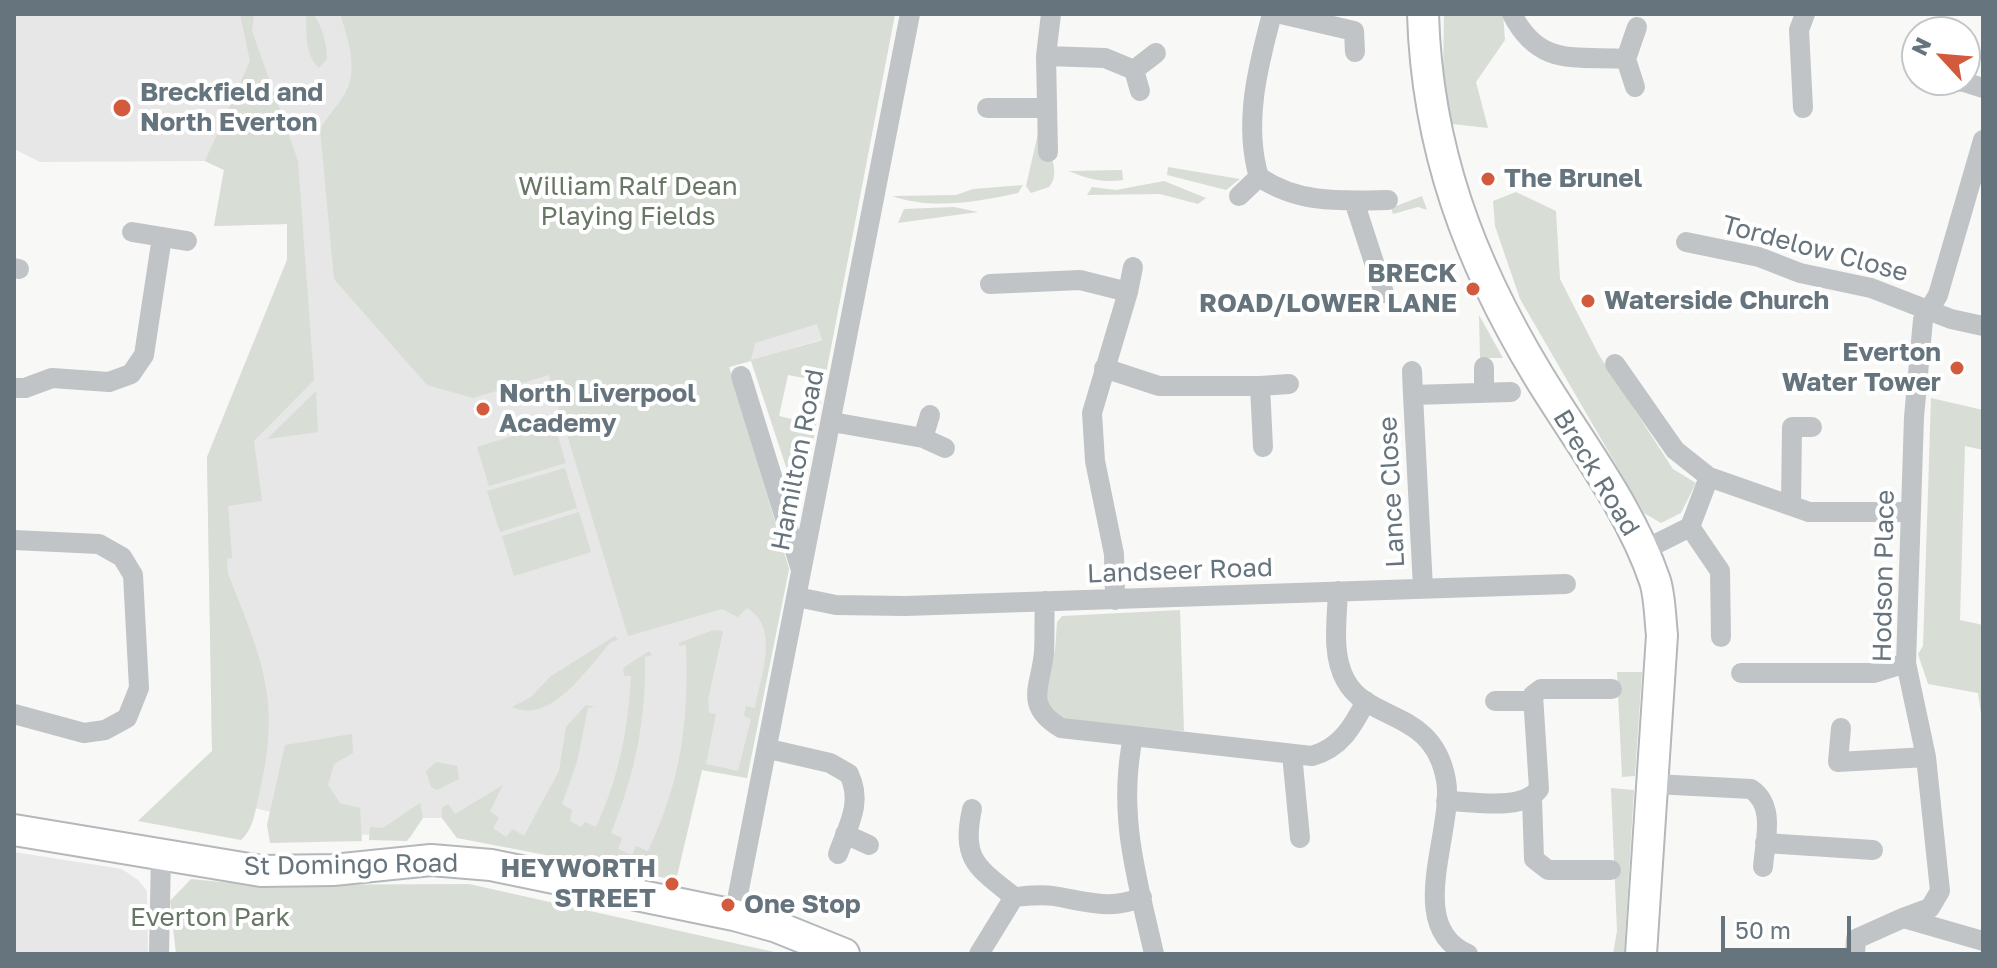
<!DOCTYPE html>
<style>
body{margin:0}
#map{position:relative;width:1997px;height:968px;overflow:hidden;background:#f8f8f6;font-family:"Golos Text",sans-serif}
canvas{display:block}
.frame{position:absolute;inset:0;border:16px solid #66747e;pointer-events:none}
.north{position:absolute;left:1901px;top:16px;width:80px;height:80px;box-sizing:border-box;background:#fff;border:2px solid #c2c7cb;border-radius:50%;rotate:296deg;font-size:22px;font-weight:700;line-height:32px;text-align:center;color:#66747e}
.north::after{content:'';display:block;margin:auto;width:28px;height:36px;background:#d25b3d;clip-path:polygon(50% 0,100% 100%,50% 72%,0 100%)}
.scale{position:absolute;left:1721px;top:916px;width:130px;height:36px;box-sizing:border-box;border:4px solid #66747e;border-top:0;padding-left:10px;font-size:24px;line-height:28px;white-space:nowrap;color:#66747e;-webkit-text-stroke:6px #fff;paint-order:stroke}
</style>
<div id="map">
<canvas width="1997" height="968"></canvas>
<div class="frame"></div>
<div class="north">N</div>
<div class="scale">50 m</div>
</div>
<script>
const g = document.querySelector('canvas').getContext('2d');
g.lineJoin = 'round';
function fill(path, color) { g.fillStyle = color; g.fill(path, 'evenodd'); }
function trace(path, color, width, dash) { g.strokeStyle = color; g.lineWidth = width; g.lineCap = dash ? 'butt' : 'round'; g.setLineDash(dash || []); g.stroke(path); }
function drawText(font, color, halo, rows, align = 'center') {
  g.font = font + ' "Golos Text",sans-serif'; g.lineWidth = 8; g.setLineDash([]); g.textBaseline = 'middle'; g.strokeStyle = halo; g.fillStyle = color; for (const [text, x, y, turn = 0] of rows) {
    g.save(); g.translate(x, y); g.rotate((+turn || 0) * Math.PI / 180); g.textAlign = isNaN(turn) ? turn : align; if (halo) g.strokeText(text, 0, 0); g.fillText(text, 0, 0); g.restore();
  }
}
fill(new Path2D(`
 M14,14h881l-62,322 -104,31 60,202 -42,209 -45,-8 -26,110 -172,-36 -47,-6 -15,-20h-19l-13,20 -125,-9 -14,-17 -17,-4 -116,13 74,-70 -5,-294 80,-197v-36l-73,2 10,-56 -19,-9 -165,1 -26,-13z
 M14,852l108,17 16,11 9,11 1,63h-134z`), '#e6e7e6');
fill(new Path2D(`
 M240,14h14l-2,17 46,130 16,219 -60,61 8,60 -34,5 4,52 -5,1 1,15c34,85 54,127 31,221 -4,16 -5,33 -18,45l-103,-19 74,-70 -5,-294 80,-197v-36l-73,2 10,-56 -19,-9 45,-100z
 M306,14h7c9,11 14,31 14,45l-8,9c-15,-14 -12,-36 -13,-54z
 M340,14h555l-95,495 -49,-148 -22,6 60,202 -42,209 -45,-8 -26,110 -219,-42 -15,-20v-10l6,-4 7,10 48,-29 -13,26 9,7 -6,10 13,9 7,-8 11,7 35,-65 7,-44 20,-22 9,2 -7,1 -11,54 -15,42 10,6 -2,11 11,6 4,-5 11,5c23,-50 32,-96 35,-151h-7l-1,-8 26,-17 3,4 -7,2c1,64 -10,117 -34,176l11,5 -4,11 14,6 4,-9 12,5c33,-70 41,-128 38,-206l-7,1v-3l34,-13 10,1 -15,69 1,13 7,1 -10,50 32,7 13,-52 -7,-3 2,-10 9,2c5,-29 26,-81 -8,-100l-9,9 -16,-8 -94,27 -79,-261 -76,23 -46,-13 -93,-106 -14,-150c7,-12 16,-21 23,-32 17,-25 5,-58 -3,-83zM817,324l5,16 -71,20 4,-17zM788,375l21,4 -9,42 -21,-5z
 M1444,14h59l2,26 -29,42 12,46 -36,-4 -9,-48z
 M1039,129c7,17 24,42 10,58l-18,6 -5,-7z
 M1168,167l72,12 -14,11 -59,-15z
 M1122,170l1,10c-21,3 -35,-1 -54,-9z
 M1164,181l42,17 -8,6 -38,-10 -73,1 5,-8 24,3z
 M1023,185l-5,8c-41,9 -86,17 -126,3l64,-1 17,-6z
 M1516,192l40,19 4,68 39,76 74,114 23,14 -15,30 -20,10 -17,-10 -124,-214 -25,-73 -2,-25z
 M1422,196l5,14 -9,-3 -25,7 -2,-6z
 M954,207l24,5 -80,11 6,-14z
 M1479,315l24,43h-23z
 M316,391l2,41 -51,7z
 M1931,398l52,12v40l-18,-4 -5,174 23,5v102l-5,-34 -50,-9 -10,-30 5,-8z
 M554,423l12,40 -77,23 -12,-39z
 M565,468l12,40 -77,24 -13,-41z
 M579,512l12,40 -77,24 -12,-40z
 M1180,610l4,121 -119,-8 -16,-11 -6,-26 12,-36 2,-28 5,-6z
 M615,636l3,4 -7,2c-24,26 -59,83 -99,65l19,-10 20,-21z
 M1617,672h25l-7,104 -13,1z
 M352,734l1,19 -19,11 -6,21 12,18 20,5 2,33 -92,2 -3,-18 18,-80z
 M436,762l21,4 2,13 -22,11 -6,-3 -5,-16z
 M1611,788l23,2 -10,164h-11l4,-23z
 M420,803l3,15 -16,23 -38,-1 1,-13 13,1z
 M191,879l61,6 217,-1 314,70h-607l-6,-53z`), '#d8ddd6');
const primary = new Path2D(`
 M1423,14c4,134 46,247 115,361 40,66 92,132 117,206 5,16 5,37 7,54l-21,319
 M14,830l247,41 72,-1 98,-10 60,5 243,50 43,12 67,27`);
trace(primary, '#b4b8bb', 34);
trace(new Path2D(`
 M1272,14c-14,52 -29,110 -13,163 40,27 82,24 129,23
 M1281,14l73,17 1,21
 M1512,14c27,53 62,42 114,45
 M1046,56l59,2 29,12 6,21
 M1134,70l22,-17
 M1934,80l30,2 19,6
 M1635,87l-9,-28 11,-32
 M987,108h58
 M1803,108l-4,-78 6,-16
 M1048,152l-2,-96 5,-42
 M1239,196l20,-19
 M1354,201l30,92
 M132,232l55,9
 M1686,242l73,15 41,16 71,15 80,31 32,7
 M14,268l5,1
 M990,284l90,-4 48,12 -36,121 3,48 19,93 1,46
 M1128,292l5,-25
 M1615,364l60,86 34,27 100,35h101
 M1484,367v26
 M1104,368l55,18h101l3,61
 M1412,371l1,24
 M741,376l60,194
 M1260,386l29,-2
 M14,388h11l27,-10 57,4 22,-8 13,-19 18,-118
 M832,422l91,16 22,10
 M923,438l7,-23
 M1791,506l1,-79h20
 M1690,527l30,44 1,66
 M14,540l85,4 23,13 11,18 6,113 -12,30 -22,12 -21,3 -70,-19
 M1642,551l48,-24 19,-50
 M1423,588l-10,-193 98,-3
 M1338,591c-1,29 -7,64 8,90 23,42 87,27 100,99 9,50 -43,147 22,174
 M797,597l39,8 69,1 661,-22
 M1045,601c-1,17 0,34 -1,51 -3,35 -21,53 17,76l251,28c29,-8 41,-30 54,-55
 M1741,673h133l32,-10
 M1495,701h38
 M1841,728l-3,34 88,-5
 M1133,737c-16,78 4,141 21,217
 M769,749l61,14 19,11c14,29 -1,52 -11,80
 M1292,754l8,84
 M1655,784l96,5c25,17 14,51 12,78
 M1532,798l2,61 14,11h63
 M1446,801c27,0 75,11 93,-12l-6,-94 8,-6h71
 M972,809c-11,51 5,58 42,88
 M845,834l24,11
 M1765,843l108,7
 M734,915l176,-901
 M1903,918l27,-10 10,-17 -14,-134 -20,-94 8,-246 9,-97 15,-25 45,-155
 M159,954l2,-100
 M979,954l35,-57c13,-1 27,-3 39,-1 32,5 57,15 89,1
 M1855,954l1,-15 47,-21 80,23`), '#c0c4c7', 20);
trace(primary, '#fff', 30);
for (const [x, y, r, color] of [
 [122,108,10,"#d25b3d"],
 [1488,179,8,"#d25b3d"],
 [1473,289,8,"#d25b3d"],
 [1588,301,8,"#d25b3d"],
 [1957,368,8,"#d25b3d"],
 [483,409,8,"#d25b3d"],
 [672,884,8,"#d25b3d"],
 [728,905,8,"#d25b3d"]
]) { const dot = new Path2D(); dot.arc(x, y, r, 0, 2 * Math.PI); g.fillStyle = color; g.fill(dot); trace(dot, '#fff', 3); }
drawText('bold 26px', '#66747e', '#fff', [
 ["Breckfield and",140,93],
 ["North Everton",140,123],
 ["The Brunel",1504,179],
 ["BRECK",1457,274,"right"],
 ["ROAD/LOWER LANE",1457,304,"right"],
 ["Waterside Church",1604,301],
 ["Everton",1941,353,"right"],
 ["Water Tower",1941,383,"right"],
 ["North Liverpool",499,394],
 ["Academy",499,424],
 ["HEYWORTH",656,869,"right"],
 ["STREET",656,899,"right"],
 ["One Stop",744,905]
], 'left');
drawText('26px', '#687765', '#fff', [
 ["William Ralf Dean",628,187],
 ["Playing Fields",628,217],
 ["Everton Park",210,918]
]);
drawText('26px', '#66747e', '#fff', [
 ["Tordelow Close",1815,249,15],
 ["Hamilton Road",798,460,-79],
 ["Breck Road",1596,473,59],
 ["Lance Close",1392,492,-93],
 ["Landseer Road",1180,571,-2],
 ["Hodson Place",1884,576,-89],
 ["St Domingo Road",351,865,-1]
]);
</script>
